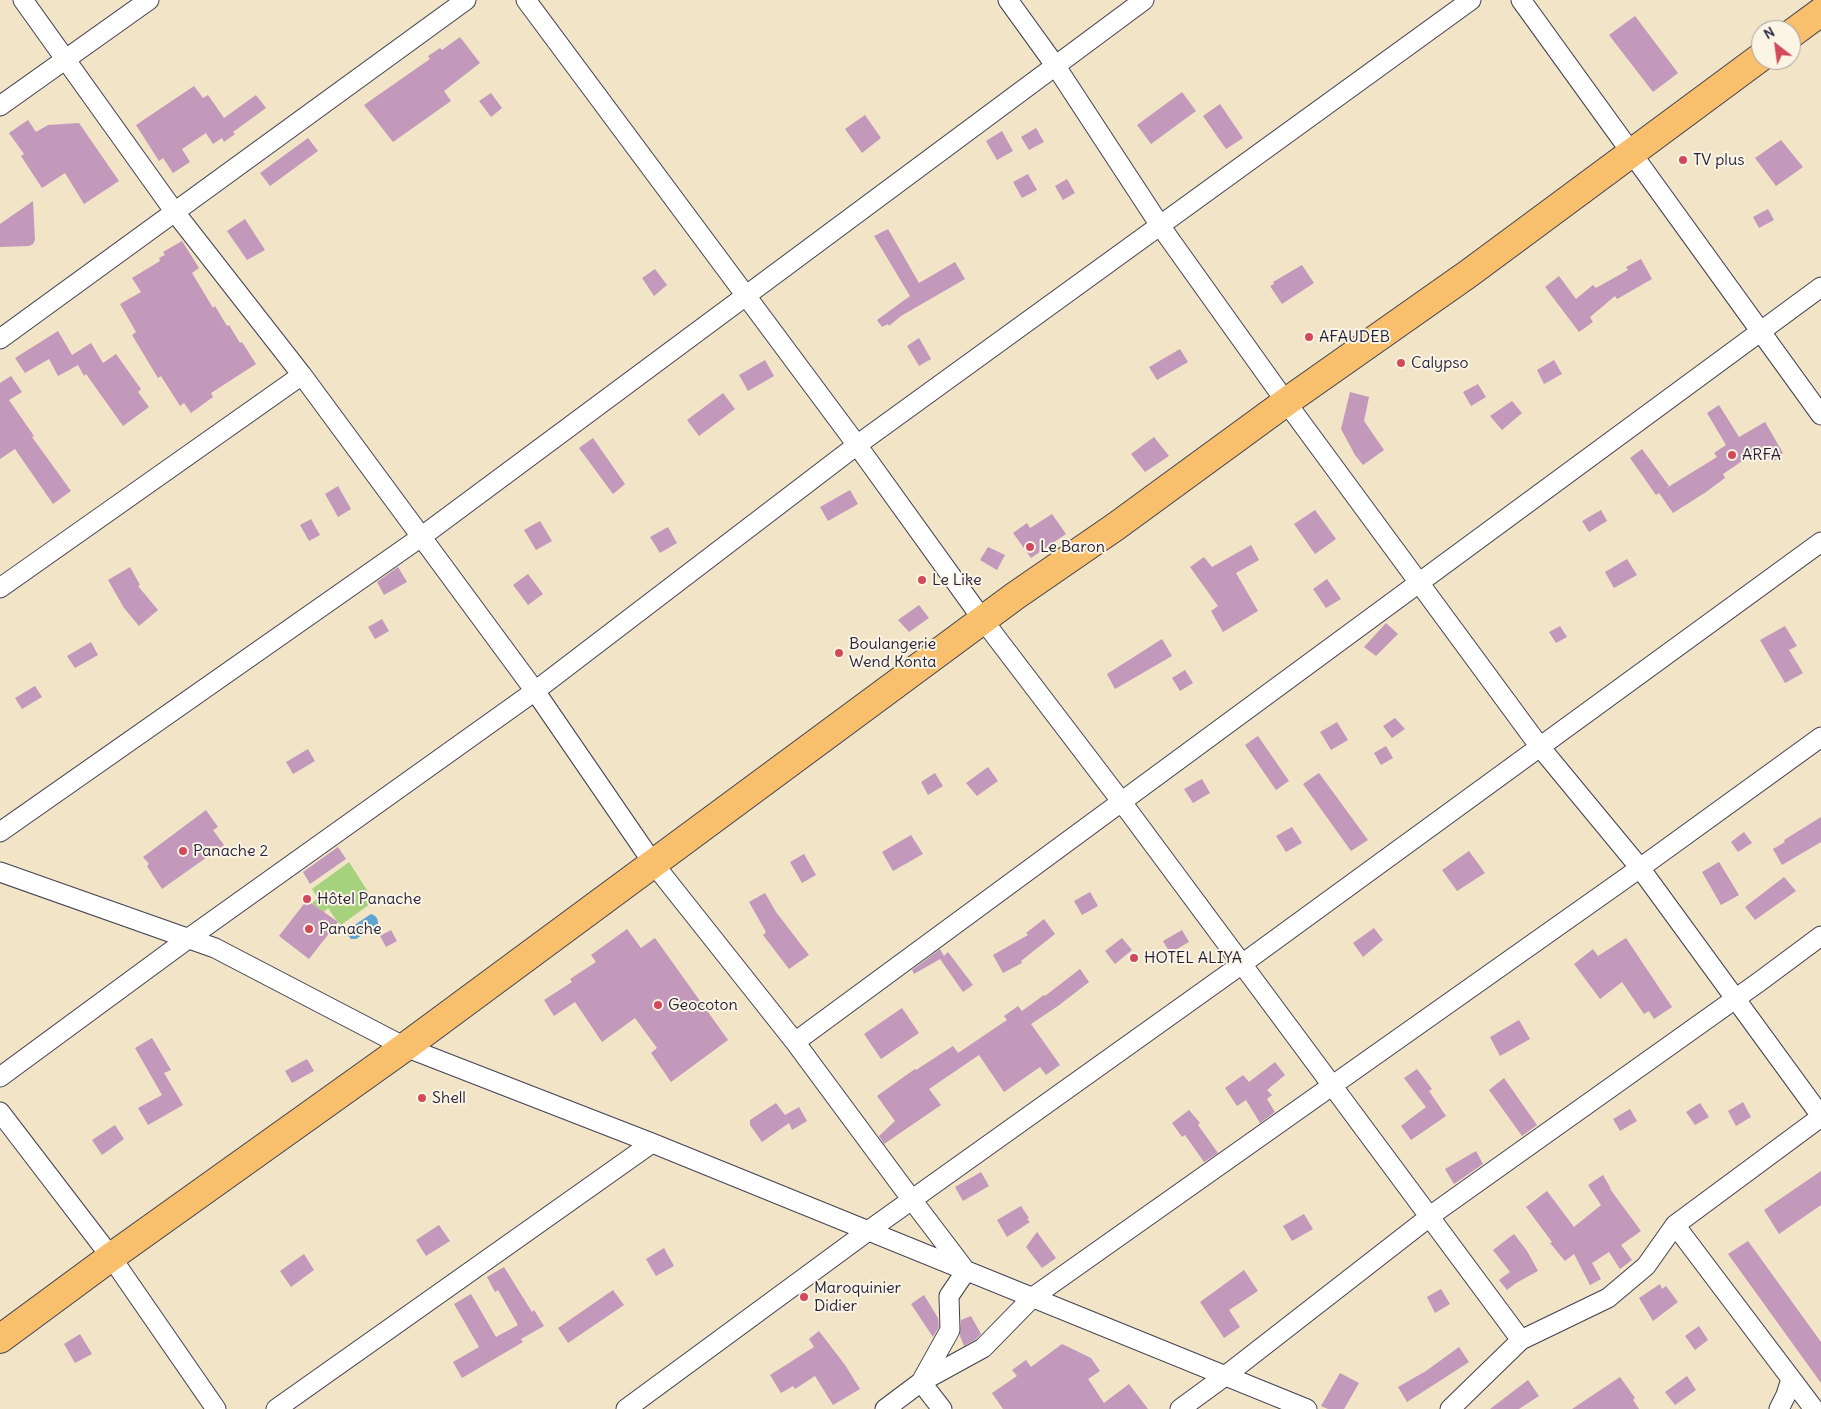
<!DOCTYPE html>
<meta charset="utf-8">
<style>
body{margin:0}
#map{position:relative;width:1821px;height:1409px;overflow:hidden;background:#f1e4c7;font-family:Delius,sans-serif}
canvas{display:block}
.north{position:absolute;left:1751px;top:20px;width:50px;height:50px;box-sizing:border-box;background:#fcf5e5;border:1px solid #a5a1a1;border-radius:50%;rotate:330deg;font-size:14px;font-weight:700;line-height:20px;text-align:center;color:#22223b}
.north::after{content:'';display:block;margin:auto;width:18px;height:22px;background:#d1495b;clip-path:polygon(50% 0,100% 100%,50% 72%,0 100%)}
</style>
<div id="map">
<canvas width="1821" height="1409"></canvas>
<div class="north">N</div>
</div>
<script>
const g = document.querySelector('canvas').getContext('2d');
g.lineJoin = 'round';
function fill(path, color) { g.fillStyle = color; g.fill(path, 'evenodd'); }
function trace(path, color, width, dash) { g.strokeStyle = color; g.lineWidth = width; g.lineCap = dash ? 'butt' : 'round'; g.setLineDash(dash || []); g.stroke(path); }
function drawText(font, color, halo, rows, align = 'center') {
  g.font = font + ' Delius,sans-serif'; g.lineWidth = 4; g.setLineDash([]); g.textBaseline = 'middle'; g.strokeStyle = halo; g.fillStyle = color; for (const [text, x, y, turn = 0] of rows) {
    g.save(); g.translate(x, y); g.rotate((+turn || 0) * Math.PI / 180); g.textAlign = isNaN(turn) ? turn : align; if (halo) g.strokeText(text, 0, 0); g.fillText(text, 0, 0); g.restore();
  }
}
fill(new Path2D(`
 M349,862l25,39 -33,24 -4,-4 -9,-13 -4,4 -12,-9 6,-5 -6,-9z`), '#a6d17d');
fill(new Path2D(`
 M371,914c6,2 7,5 7,11l-22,14h-5l-3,-4 -1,-5z`), '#5ea4d4');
fill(new Path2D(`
 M1635,16l43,57 -25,19 -44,-57z
 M460,37l20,26 -36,28 7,10 -58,41 -29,-37 66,-46 -2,-3 12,-8 2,2z
 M194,86l9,12 5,-3 16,23 32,-23 10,13 -33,24 2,2 -11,8 -2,-4 -9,6 -7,-11 -24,16 8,13 -17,11 -10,-15 -4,3 -23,-36z
 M1182,92l14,19 -45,33 -14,-19z
 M491,93l11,15 -11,9 -12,-16z
 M1220,104l23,34 -17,11 -23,-33z
 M865,115l16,23 -19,15 -17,-24z
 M28,120l8,12 12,-7 31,-2 40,58 -35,23 -19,-31 -23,15 -21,-32 3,-2 -15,-21z
 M1036,128l8,14 -15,8 -8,-13z
 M1002,131l11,20 -16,9 -11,-19z
 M308,138l10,13 -48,35 -10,-13z
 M1781,140l22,27 -27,19 -21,-28z
 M1028,174l9,16 -15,8 -9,-16z
 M1067,179l8,14 -12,7 -8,-14z
 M33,201l2,39 -2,4 -4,2 -29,1v-23z
 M1768,209l6,11 -15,8 -6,-11z
 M245,219l20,31 -18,10 -20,-29z
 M888,229l31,54 36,-21 10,17 -64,37 -12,10 -1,-2 -6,3 -5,-7 33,-24 -36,-60z
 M182,241l17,27 -7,5 21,35 2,-2 12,20 2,-1 11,18 2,-1 14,22 -45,29 2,4 -22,16 -7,-10 -4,3 -19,-30 -3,2 -26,-43 4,-3 -16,-28 21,-12 -9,-14 28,-17 -1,-3 6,-3 -2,-3z
 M1641,259l11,20 -35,20 -2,-3 -25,21 3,5 -14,10 -34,-45 14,-11 17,23 17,-14 3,3 32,-18 -2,-3z
 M1302,265l12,18 -32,21 -12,-18 4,-2 -1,-2z
 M655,269l12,16 -13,11 -12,-18z
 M58,331l14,24 19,-12 12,20 13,-9 25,35 -3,3 11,15 -26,19 -37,-52 -2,2 -6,-11 -20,11 -9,-17 -24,14 -10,-15z
 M919,338l12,21 -12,7 -12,-20z
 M1180,349l8,13 -31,18 -8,-13z
 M765,360l9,16 -26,15 -9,-16z
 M1554,360l8,14 -18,10 -7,-14z
 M11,376l11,16 -13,8 25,36 -2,1 39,54 -18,13 -38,-55 -15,10v-76z
 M1478,384l8,13 -15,9 -8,-14z
 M1350,392l19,5 -5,24 20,29 -21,15 -8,-10 -14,-26z
 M723,393l12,16 -36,27 -12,-16z
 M1512,401l10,12 -20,17 -12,-14z
 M1719,405l20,32 26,-15 18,31 -10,9 -13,-13 -37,25 2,4 -19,14 -33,21 -14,-20 -3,2 -26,-37 12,-9 27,37 -4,3 52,-32 -3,-4 12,-8 -19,-32z
 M1154,437l15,19 -24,16 -14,-18z
 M593,438l32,46 -12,10 -34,-46z
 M338,486l13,23 -13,8 -13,-23z
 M850,490l8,14 -30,17 -8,-14z
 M1315,510l21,29 -21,15 -21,-30z
 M1601,510l6,11 -18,11 -7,-11z
 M1052,514l14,20 -35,24 -18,-25 14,-10 3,5z
 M311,519l9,16 -11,6 -9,-16z
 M540,521l12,20 -16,9 -12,-20z
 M668,527l9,16 -17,10 -10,-16z
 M1251,545l8,15 -23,13 22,38 -35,21 -12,-21 7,-5 -28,-39 14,-10 8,10z
 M988,547l17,8 -8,15 -17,-10z
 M1627,559l10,16 -23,13 -9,-16z
 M130,567l10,18 -2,1 20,24 -19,16 -15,-18 -16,-28z
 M398,567l9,15 -23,13 -7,-13z
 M528,574l15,20 -15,11 -15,-20z
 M1327,579l14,20 -15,9 -13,-19z
 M919,605l10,13 -20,14 -11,-12z
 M382,619l7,12 -14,8 -7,-12z
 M1386,623l12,11 -22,22 -12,-9z
 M1560,626l7,11 -11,6 -7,-11z
 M1785,626l12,20 -8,4 14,23 -18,10 -25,-43z
 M1162,639l10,17 -57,33 -8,-15z
 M91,642l7,13 -23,13 -8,-12z
 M1185,670l8,13 -13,8 -8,-13z
 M35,686l7,11 -20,12 -7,-11z
 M1395,718l10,11 -13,9 -9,-12z
 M1337,722l11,18 -17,10 -11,-18z
 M1258,736l31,45 -13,9 -31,-45z
 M1386,746l7,12 -12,7 -7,-12z
 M308,749l7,12 -22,13 -7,-12z
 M988,767l10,14 -21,15 -11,-13z
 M935,773l8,13 -15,9 -7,-13z
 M1319,773l49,67 -17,11 -48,-67z
 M1202,779l8,14 -17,10 -9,-14z
 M206,810l12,17 -5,3 11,15 -62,44 -15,-23 2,-2 -6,-7z
 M1821,817v25l-39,23 -9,-16 12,-7 -1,-2z
 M1292,827l10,16 -16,9 -10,-16z
 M1744,832l8,11 -14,9 -7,-10z
 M911,835l12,19 -30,17 -11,-19z
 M338,847l8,12 -36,25 -7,-12z
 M1469,851l16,22 -28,18 -15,-21z
 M804,854l12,21 -14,8 -12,-21z
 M1719,862l20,33 -18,10 -19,-33z
 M1784,877l12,14 -41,29 -10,-13z
 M1090,892l8,14 -16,9 -8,-14z
 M765,893l11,19 33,43 -20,14 -26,-34 3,-3 -17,-30z
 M307,900l31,22 -29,37 -30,-23z
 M1044,919l11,15 -34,27 1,2 -19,10 -10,-18 35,-20 -2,-2z
 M1374,928l9,12 -20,17 -10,-14z
 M627,929l14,19 14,-10 73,102 -57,42 -20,-29 6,-5 -22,-30 -33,24 -27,-40 -21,14 -10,-16 28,-18 -2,-3 26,-17 -5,-7z
 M391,930l6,11 -11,6 -6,-11z
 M1182,930l7,12 -19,11 -7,-12z
 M1122,938l10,12 -17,14 -10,-13z
 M1626,938l46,69 -18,12 -5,-8 -5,3 -22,-32 -22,17 -26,-35 19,-15 5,7z
 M940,949l4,7 4,-4 25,33 -10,7 -23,-33 -26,15 -2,-4z
 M1080,969l9,13 -31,24 -27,18 29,41 -14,10 -6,-8 -36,25 -25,-37 -50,34 12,16 -57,39 -5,-8 16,-15 -18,-25 38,-27 1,1 37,-24 5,7 49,-33 -3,-4 14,-10 4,5 22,-16 1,1z
 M902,1008l17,25 -38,26 -17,-25z
 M1519,1020l11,19 -30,17 -10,-19z
 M152,1038l19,32 -7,3 19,32 -35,20 -10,-17 24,-13 -27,-47z
 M307,1059l7,12 -22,12 -7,-12z
 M1275,1062l10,13 -18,15 5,5 -5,4 8,13 -15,11 -14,-23 -9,6 -12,-18 18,-13 6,7z
 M1417,1069l15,20 -3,2 17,25 -35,24 -10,-14 25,-19 -22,-29z
 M1504,1078l33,47 -15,11 -33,-46z
 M1743,1102l8,15 -15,9 -8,-15z
 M776,1103l9,12 14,-8 8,14 -15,9 -3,-7 -27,19 -12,-17v-5z
 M1700,1103l9,14 -14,8 -9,-13z
 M1630,1109l7,12 -17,10 -7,-12z
 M1189,1110l11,13 -2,2 20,28 -14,9 -19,-27 -3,2 -10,-14z
 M115,1125l9,14 -22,16 -10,-15z
 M1476,1151l7,13 -29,20 -9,-15z
 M1821,1171v34l-42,29 -15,-24z
 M981,1172l8,14 -26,15 -8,-14z
 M1603,1175l8,14h-1l31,42 -20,14 11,15 -12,9 -11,-17 -17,11 9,16 -11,6 -16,-31 -9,7 -15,-18 2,-1 -26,-35 21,-16 27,36 27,-22 -13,-20z
 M1021,1206l8,12 -2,1 3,3 -23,15 -10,-17z
 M1304,1214l9,15 -21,12 -9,-15z
 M439,1225l11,16 -24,15 -10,-16z
 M1037,1232l19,26 -14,10 -16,-21z
 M1514,1234l13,17 11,20 -22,12 -9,7 -8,-10 11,-8 -17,-22z
 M1748,1241l73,101v41l-93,-129z
 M664,1248l10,18 -18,10 -10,-17z
 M304,1254l10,16 -23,17 -11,-16z
 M504,1267l28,45 2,-2 10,16 -23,13 2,3 -61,36 -9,-16 26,-15 -25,-43 17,-10 25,43 22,-12 -20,-35 -3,2 -8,-15z
 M1244,1270l14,21 -29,19 11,17 -16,11 -24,-36z
 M1660,1284l2,5 4,-3 12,16 -25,19 -14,-23z
 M1441,1289l9,15 -15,9 -8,-16z
 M613,1290l11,15 -56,38 -10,-15z
 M924,1295l14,23 1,9 -6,10 -22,-33z
 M971,1316l10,18 -5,5 -12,7 -4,-10 1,-16z
 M1699,1326l9,14 -13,10 -10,-14z
 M819,1331l26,34 15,24 -27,16 -18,-29 -20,13 -2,-3 -12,7 -11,-18 44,-28 -5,-8z
 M80,1334l12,20 -17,9 -11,-19z
 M1062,1344l29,14 9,13 -12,8 16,24 25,-19 19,25h-145l-11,-16 25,-17 -5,-6 14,-10 5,7z
 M1459,1347l10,15 -62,40 -9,-15 28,-16z
 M1340,1373l19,10 -15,26h-16l-7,-3z
 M1687,1376l9,14 -21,15 -10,-13z
 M1620,1377l15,21 -2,2 6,9h-67z
 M1528,1380l11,16 -20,13h-29z`), '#c298bb');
const street = new Path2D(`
 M23,0l151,211 128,164 233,316 118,172 142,179 117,158 54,71 -17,25 1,34 -29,52 21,27
 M526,0l331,445 126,175 138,181 400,539
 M1008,0l47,65 106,162 125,175 254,345 100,121 181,248
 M1521,0l300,415
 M0,106l149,-106
 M0,339l466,-339
 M0,588l302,-213
 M0,832l421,-295 723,-537
 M0,872l215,76 190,99 247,96 655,266
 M795,1042l1026,-755
 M0,1077l189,-139 346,-247 322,-246 614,-445
 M0,1112l111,145 105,152
 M1675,1225l139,184
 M276,1409l376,-266
 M626,1409l242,-178 374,-267 579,-422
 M885,1409l36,-27 62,-34 50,-51 607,-429 181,-131
 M1180,1409l45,-33 212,-165 322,-229 62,-46
 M1450,1409l71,-69 87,-42 38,-32 29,-41 146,-108
 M1779,1409l7,-14 5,-16`);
const highway = new Path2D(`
 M1791,34l30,-22
 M0,1339l111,-82 294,-210 610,-451 100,-69 171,-125 182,-128 293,-217`);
trace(street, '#413f50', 21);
trace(highway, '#413f50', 30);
trace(street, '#fff', 19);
trace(highway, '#f8bf6c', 28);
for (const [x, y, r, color] of [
 [1683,160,5,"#d1495b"],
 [1309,337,5,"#d1495b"],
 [1401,363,5,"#d1495b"],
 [1732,455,5,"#d1495b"],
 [1030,547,5,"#d1495b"],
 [922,580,5,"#d1495b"],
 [839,653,5,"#d1495b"],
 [183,851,5,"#d1495b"],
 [307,899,5,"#d1495b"],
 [309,929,5,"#d1495b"],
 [1134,958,5,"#d1495b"],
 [658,1005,5,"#d1495b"],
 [422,1098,5,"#d1495b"],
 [804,1297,5,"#d1495b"]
]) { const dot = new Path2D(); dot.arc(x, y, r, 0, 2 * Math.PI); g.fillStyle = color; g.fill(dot); trace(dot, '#fcf5e5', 2); }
drawText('16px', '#22223b', '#fcf5e5', [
 ["TV plus",1693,160],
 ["AFAUDEB",1319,337],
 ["Calypso",1411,363],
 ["ARFA",1742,455],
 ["Le Baron",1040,547],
 ["Le Like",932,580],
 ["Boulangerie",849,644],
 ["Wend Konta",849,662],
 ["Panache 2",193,851],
 ["Hôtel Panache",317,899],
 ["Panache",319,929],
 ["HOTEL ALIYA",1144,958],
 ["Geocoton",668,1005],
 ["Shell",432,1098],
 ["Maroquinier",814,1288],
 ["Didier",814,1306]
], 'left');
</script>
